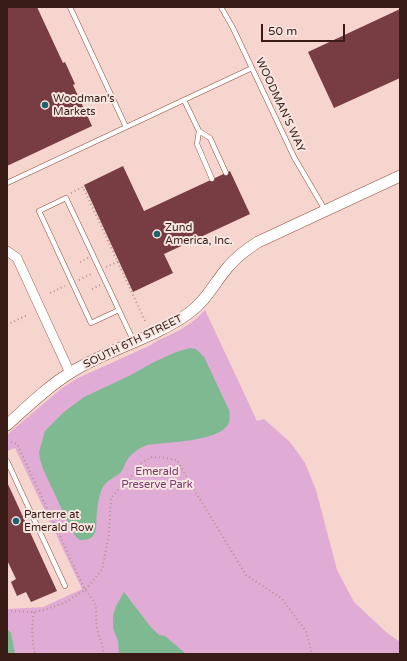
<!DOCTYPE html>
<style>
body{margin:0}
#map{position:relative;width:407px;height:661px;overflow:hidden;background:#f5d5cd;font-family:"Varela Round",sans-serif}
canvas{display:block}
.frame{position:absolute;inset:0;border:8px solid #381c15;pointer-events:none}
.scale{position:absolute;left:261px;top:24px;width:84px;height:18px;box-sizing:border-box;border:2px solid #381c15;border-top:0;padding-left:5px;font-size:12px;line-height:14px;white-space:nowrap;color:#381c15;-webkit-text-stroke:3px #f7e6e2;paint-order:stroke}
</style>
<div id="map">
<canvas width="407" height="661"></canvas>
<div class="frame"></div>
<div class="scale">50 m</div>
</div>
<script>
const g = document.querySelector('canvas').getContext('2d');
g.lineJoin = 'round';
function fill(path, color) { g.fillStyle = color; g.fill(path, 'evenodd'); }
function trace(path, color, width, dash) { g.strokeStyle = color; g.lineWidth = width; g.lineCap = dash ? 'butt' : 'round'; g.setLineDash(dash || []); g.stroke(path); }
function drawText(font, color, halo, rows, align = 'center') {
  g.font = font + ' "Varela Round",sans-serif'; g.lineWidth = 4; g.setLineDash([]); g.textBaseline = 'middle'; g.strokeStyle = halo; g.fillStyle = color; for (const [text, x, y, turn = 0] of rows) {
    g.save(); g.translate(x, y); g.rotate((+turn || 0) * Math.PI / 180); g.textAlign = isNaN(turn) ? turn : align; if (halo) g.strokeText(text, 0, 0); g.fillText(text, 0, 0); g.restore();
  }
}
fill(new Path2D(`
 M205,310l52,111 7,-2 26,23 15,21 11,27 21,80 17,32 32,30 14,10v12h-393v-45l36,-2 39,-18 -67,-141 -8,3v-14l2,-4 53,-45 16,-10 73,-33c7,-6 16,-8 23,-12 12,-6 22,-13 31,-23z`), '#e0abd4');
fill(new Path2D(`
 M190,348l6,1 8,8 25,53c1,4 1,8 0,12 -6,20 -64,20 -82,23 -9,4 -16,8 -21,17 -2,4 -3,8 -6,11 -7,6 -14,7 -18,16 -3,6 -4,15 -5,22 -2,13 4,30 -17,29l-4,-3 -4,-6 -29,-62 -3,-10 -1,-7 6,-21 19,-19 20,-15 47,-22 21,-12 24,-11z
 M124,592l25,33 10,10 6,1 21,18h-67l-1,-13 -5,-13v-12l3,-10z
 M7,629l4,4 4,21h-8z`), '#7fb992');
fill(new Path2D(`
 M7,7h30l26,56 2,-1 10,22 -2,1 19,41 -85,40z
 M400,9v69l-66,30 -26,-56z
 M123,166l21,45 86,-40 20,43 -86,40 9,19 -40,19 -49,-107z
 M7,482l50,109 -26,11 -5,-10 -9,4 -6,-14 5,-3 -9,-19z`), '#783c43');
const service = new Path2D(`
 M70,7l56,120
 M221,7l12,21 61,129 31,53
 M184,100l15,31 11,7 16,35
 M199,131l-2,13 15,35
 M7,183l245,-115
 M119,310l-28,13 -52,-112 27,-13 68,144
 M7,461l58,125`);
const minor = new Path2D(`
 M7,251l10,7 53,115`);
const tertiary = new Path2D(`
 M7,425c20,-18 40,-38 63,-52 38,-24 83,-34 119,-60 17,-12 26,-31 39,-46 9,-11 19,-18 30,-25l142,-66`);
trace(service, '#904e3e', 5.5);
trace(minor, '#904e3e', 10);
trace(tertiary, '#904e3e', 12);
trace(new Path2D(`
 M71,193l12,-6 63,136
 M80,262l8,-4
 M106,267l13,-6
 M79,280l14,-7
 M92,289l8,-4
 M50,293l15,-7
 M7,325l20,-10
 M11,442l6,2 68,146c16,18 9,19 12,39 2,9 7,16 6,25
 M7,611l27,1 10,-2 20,-7 21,-13 17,-20 7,-36 2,-36 7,-8 11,-10 13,-18 10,-5 14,1 11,2 18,31 51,84 35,23 25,33 6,23
 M34,612c-3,15 -2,27 1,42`), '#b2948c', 2, [1, 3]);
trace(service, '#fff', 4.5);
trace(minor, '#fff', 9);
trace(tertiary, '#fff', 11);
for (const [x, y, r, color] of [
 [45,105,4,"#1b6372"],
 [157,234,4,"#1b6372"],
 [16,521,4,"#1b6372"]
]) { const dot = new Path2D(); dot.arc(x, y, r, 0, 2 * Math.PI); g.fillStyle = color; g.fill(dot); trace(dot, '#f7e6e2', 1.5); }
drawText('11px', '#381c15', '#f7e6e2', [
 ["Woodman's",53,99],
 ["Markets",53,112],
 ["Zund",165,228],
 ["America, Inc.",165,241],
 ["Parterre at",24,515],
 ["Emerald Row",24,528]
], 'left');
drawText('11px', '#381c15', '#f7e6e2', [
 ["WOODMAN'S WAY",280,105,65],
 ["SOUTH 6TH STREET",133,342,-26]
]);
drawText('11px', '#79396d', '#f7e6e2', [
 ["Emerald",157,472],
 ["Preserve Park",157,485]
]);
</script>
